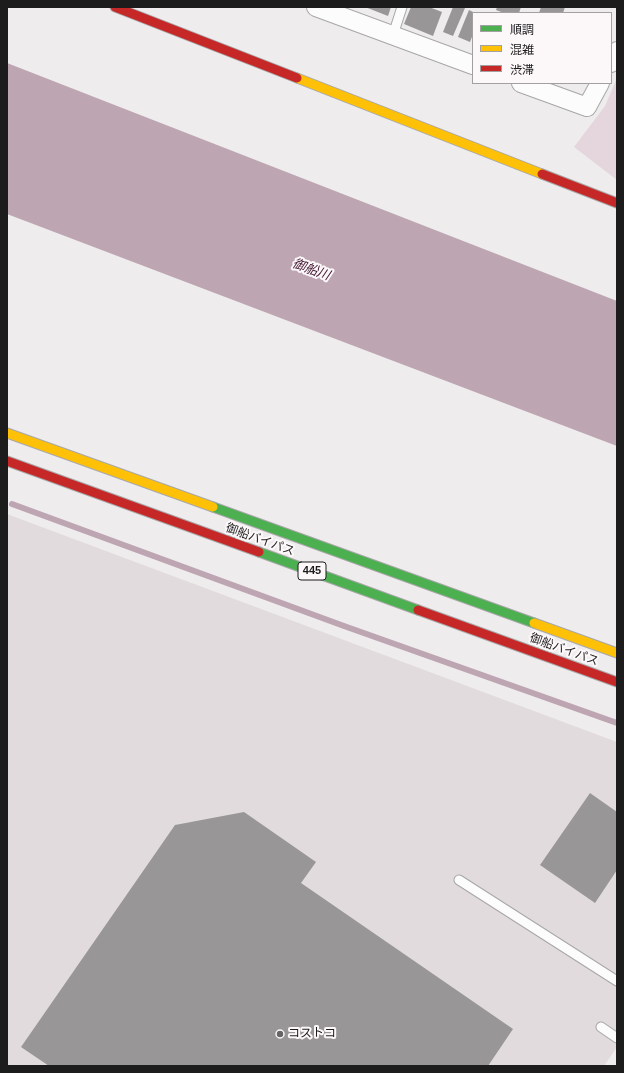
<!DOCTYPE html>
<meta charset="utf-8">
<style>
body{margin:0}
#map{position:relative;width:624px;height:1073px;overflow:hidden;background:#eeeced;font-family:Helvetica,"Noto Sans JP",sans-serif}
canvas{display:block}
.frame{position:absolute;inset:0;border:8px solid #1d1c1d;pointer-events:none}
.legend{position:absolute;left:472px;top:12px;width:140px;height:72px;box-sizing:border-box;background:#fcf8fa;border:1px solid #a3a0a2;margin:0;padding:5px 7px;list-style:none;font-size:12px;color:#1d1c1d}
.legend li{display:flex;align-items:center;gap:8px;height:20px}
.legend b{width:20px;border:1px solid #a3a0a2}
</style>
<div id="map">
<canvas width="624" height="1073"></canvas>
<div class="frame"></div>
<ul class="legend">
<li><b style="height:5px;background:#4caf50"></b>順調</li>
<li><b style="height:5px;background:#ffc107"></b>混雑</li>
<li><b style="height:5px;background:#c62828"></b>渋滞</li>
</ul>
</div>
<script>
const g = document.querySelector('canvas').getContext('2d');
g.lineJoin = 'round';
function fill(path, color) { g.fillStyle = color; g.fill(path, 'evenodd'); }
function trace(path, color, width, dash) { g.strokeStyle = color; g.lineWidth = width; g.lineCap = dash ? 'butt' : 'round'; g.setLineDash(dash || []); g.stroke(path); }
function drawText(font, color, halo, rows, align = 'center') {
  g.font = font + ' Helvetica,"Noto Sans JP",sans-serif'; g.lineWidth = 4; g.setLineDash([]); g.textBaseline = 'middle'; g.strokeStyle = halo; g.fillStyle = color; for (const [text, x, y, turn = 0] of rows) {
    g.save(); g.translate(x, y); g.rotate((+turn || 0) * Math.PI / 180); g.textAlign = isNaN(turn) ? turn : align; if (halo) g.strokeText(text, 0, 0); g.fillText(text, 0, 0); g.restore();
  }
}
fill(new Path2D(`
 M7,514l610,228v305l-13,19h-597z`), '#e2dbde');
fill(new Path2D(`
 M617,78v102l-43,-33 31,-41z`), '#e4d6dc');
fill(new Path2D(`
 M7,63l610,238v145l-610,-232z`), '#bda5b1');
trace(new Path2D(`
 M12,504l332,122 273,97`), '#bda5b1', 6);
fill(new Path2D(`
 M365,7h26l-3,9z
 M411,7h18l13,5 -9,24 -29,-12z
 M453,7l12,1 -12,28 -10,-4z
 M497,7h24l-2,6h-15l-8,-3z
 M541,7h24l-2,6h-24z
 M469,10l4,2v22l-3,8 -12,-5z
 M590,793l27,19v58l-22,33 -55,-38z
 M244,812l72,50 -15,21 212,146 -25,37h-439l-28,-19 154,-222z`), '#989697');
const lane = new Path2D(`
 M393,35l9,-28
 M459,880l158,101
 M601,1027l16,11`);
const street = new Path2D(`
 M316,7l157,58
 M611,63l6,-12
 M521,83l66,24 13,-24`);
const fast = new Path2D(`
 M213,507l321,116
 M259,552l159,58`);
const slow = new Path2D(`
 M297,78l245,96
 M7,433l206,74
 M534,623l83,30`);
const jam = new Path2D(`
 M115,7l182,71
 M542,174l75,29
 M7,461l252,91
 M418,610l199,72`);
trace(lane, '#a8a7a8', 11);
trace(street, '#a8a7a8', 20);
trace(fast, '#a8a7a8', 11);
trace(slow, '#a8a7a8', 11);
trace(jam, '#a8a7a8', 11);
trace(lane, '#fcfcfc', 9);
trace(street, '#fcfcfc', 18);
trace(fast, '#4caf50', 9);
trace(slow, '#ffc107', 9);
trace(jam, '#c62828', 9);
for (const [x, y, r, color] of [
 [280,1034,4,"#666566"]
]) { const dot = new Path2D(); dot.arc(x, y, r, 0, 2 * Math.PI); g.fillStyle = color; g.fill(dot); trace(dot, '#fcf8fa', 1.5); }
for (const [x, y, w] of [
 [312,571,28]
]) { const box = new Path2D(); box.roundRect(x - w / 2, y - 9, w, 18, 3); g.fillStyle = '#fcf8fa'; g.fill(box); trace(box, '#1d1c1d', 1); }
drawText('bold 11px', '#1d1c1d', null, [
 ["445",312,571]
]);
drawText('12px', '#1d1c1d', '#fcf8fa', [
 ["御船バイパス",260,540,20],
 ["御船バイパス",564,650,20]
]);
drawText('12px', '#1d1c1d', '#fcf8fa', [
 ["コストコ",288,1034]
], 'left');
drawText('italic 13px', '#441831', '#fcf8fa', [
 ["御船川",311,270,20]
]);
</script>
